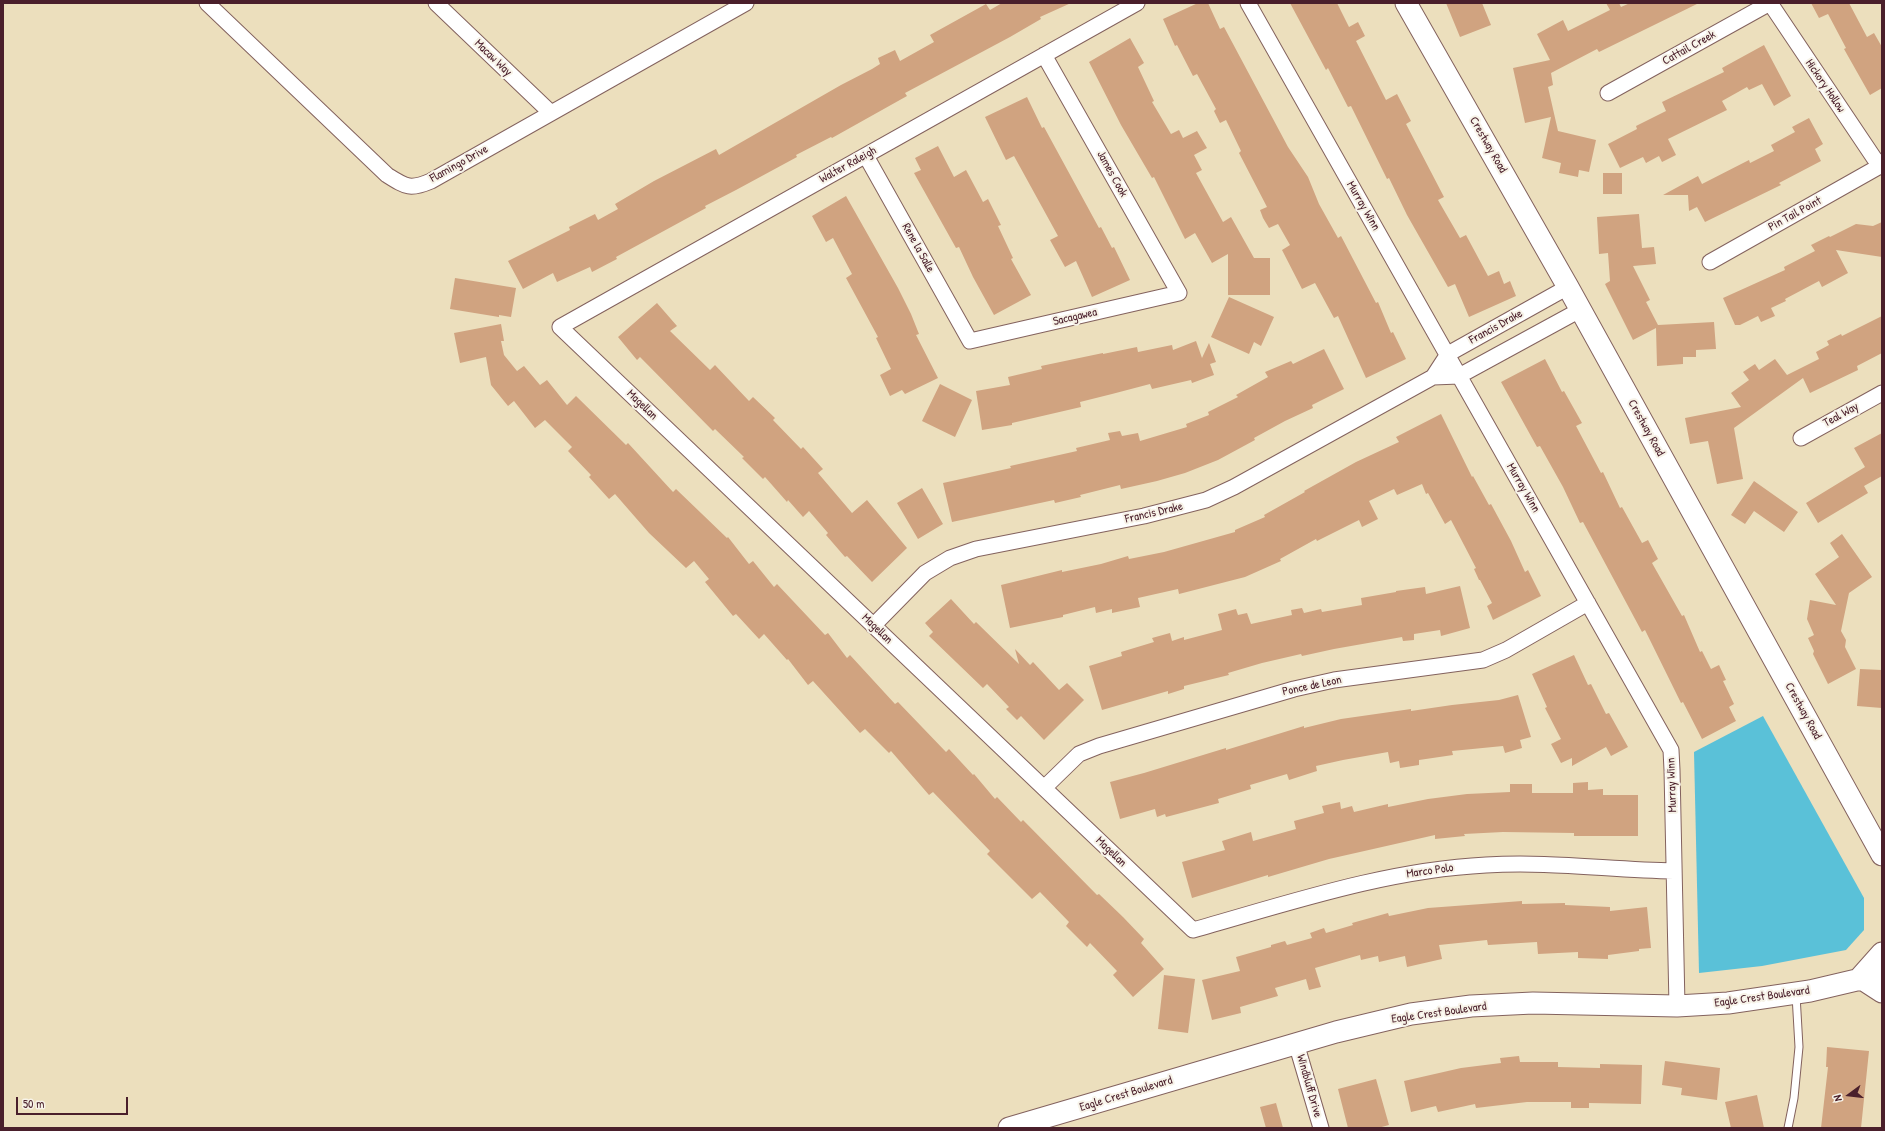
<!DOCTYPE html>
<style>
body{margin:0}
#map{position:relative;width:1885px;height:1131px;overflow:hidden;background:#ecdfbd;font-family:"Patrick Hand",sans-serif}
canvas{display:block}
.frame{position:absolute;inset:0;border:4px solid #4a1f2b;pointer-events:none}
.north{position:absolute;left:1829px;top:1075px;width:40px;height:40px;-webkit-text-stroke:3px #f7f3e8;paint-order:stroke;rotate:255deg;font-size:11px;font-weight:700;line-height:16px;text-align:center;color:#4a1f2b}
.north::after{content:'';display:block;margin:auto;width:14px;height:18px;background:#4a1f2b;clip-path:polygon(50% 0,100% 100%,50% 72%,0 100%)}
.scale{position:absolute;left:16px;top:1097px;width:112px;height:18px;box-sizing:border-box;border:2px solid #4a1f2b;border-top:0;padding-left:5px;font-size:12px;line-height:14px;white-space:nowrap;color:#4a1f2b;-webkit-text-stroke:3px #f7f3e8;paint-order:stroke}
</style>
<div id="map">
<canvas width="1885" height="1131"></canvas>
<div class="frame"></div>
<div class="north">N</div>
<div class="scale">50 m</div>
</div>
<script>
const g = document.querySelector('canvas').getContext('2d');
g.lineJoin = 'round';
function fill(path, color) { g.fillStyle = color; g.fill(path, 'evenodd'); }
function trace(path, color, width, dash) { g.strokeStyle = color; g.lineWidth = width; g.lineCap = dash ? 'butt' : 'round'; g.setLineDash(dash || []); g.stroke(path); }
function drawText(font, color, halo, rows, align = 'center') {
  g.font = font + ' "Patrick Hand",sans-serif'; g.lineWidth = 4; g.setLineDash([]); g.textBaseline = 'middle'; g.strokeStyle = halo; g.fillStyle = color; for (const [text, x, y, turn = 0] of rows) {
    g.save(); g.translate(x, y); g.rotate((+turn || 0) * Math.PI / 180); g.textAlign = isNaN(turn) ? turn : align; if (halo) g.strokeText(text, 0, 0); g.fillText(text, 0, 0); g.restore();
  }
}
fill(new Path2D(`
 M1763,716l101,182v32l-18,20 -84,16 -63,7 -5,-221z`), '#5ac1d8');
fill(new Path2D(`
 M1002,3h69l-31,14 1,2 -31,18 -105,56 2,3 -75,42 -1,-1 -35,18 1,2 -61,33 -31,16 1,2 -90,49 1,2 -25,13 -2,-5 -33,15 -4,-9 -30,16 -15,-28 62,-31 -1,-3 26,-13 3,6 20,-11 -3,-5 39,-23 62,-32 3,6 122,-70 31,-16 8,-5 -2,-6 17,-8 5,11 34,-19 -4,-7 56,-31 4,6z
 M1198,3h10l12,26 4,-2 64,120 20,30 11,27 19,34 3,-2 35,67 2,-1 13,31 2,-1 13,27 -40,19 -28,-62 -4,2 -19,-35 -13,6 -20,-39 8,-5 -12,-21 -9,4 -6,-10 -3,-8 7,-3 -28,-54 2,-2 -15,-31 -6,3 -6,-12 2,-2 -19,-35 -4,2 -16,-31 -2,1 -12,-27z
 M1290,3h47l12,24 9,-5 7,14 -9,5 30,59 11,-6 14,27 -5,3 38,73 -6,3 22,38 6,-3 22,41 11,-5 5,13 6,-3 6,15 -47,21 -14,-33 -7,3 -41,-72 -18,-37 -2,1 -36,-73 -3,1 -20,-39 -2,2z
 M1446,3h36l9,22 -31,12z
 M1606,3h13l2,4 9,-4h69l-100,49 -2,-3 -46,24 2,12 -5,2 10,44 38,9 -7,32 -10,-2 -1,7 -19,-4 2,-10 -19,-5 9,-41 -26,6 -12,-55 37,-8 -13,-26 26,-14 5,11 42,-21z
 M1811,3h38l18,34 7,-4 8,14v41l-12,7 -26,-46 2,-1 -18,-34 -9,4z
 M1130,38l14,25 -6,4 16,34 -2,1 19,32 8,-4 4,8 14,-7 10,17 -13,7 8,15 -6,3 27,49 8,-5 23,41h16v37h-42v-41l-16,9 -17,-30 -10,6 -31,-62 -2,1 -31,-53 -32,-63z
 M1764,45l27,51 -17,10 -12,-22 -13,6 -2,-3 -25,14 5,9 -59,29 8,16 -14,7 -3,-6 -13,7 -3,-6 -23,11 -12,-24 29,-15 -1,-3 30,-15 -4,-9 62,-30 -2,-4z
 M1027,97l15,31 2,-1 55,101 2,-1 11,21 2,-1 16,33 -38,17 -16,-36 -11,6 -15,-27 8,-4 -44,-80 -8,4 -21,-43z
 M1809,118l14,26 -8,5 6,12 -42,22 2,2 -76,37 -8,-15 -8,4 -1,-16h-25l35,-19 4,8 47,-24 1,3 24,-12 -3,-6 24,-13 -3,-5z
 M938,146l16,31 12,-7 17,32 5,-3 13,26 -3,1 15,32 -2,1 20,36 -37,20 -21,-38 -14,-30 -3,1 -42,-75 7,-3 -6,-12z
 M1603,173h19v21h-19z
 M846,196l52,92 13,26 8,20 -3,1 22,43 -33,16 -3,-4 -12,6 -10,-21 11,-6 -15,-31 2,-1 -32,-59 6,-4 -19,-36 -7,4 -14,-26z
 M1639,214l3,34 12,-1 2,17 -23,2 17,34 -4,2 12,23 56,-3 2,27 -20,1v7h-13v7l-26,2 -1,-38 -23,12 -28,-56 5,-3 -2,-28 -9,1 -2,-37z
 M1882,222v35l-46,-7 12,23 -26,14 -3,-6 -34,18 1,2 -15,7 4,8 -14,6 -3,-6 -18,9h-5l-12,-27 62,-28 -1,-3 31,-16 -4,-6 18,-9 1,1 26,-13 17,2z
 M455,278l61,10 -5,29 -12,-2v2l-49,-8z
 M1229,297l45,20 -13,29 -7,-4 -5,12 -38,-17z
 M657,303l20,23 -7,5 40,39 5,-5 34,36 4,-4 22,21 -2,2 28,29 2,-2 20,22 -5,4 34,40 15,-13 40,48 -35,34 -25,-26 -2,1 -19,-22 2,-2 -19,-22 -6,6 -15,-17 -1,2 -22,-25 -2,2 -21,-21 2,-1 -29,-28 -2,2 -73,-74 -3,3 -19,-23z
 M1882,316v37l-25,13 1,4 -48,23 -7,-15 -69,50 9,51 -26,5 -9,-43 -18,3 -5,-26 56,-11 -10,-14 18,-13 -6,-8 12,-8 4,6 16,-11 12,16 32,-16 -3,-7 13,-7 -2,-4 14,-7 1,2z
 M501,324l3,17h-3l3,14 13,16 7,-5 16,19 7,-5 20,25 9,-9 50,49 2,-2 45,49 3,-3 51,49 1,-1 21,27 4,-3 21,26 3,-3 48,51 3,-2 19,25 3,-3 45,49 3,-2 48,50 3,-3 24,26 1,-1 21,25 2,-2 24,25 2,-2 74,75 2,-1 24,23 21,22 -3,4 23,26 -31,28 -20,-22 4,-4 -27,-28 -3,4 -21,-21 3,-4 -29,-30 -8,7 -45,-45 3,-3 -57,-59 -4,3 -38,-44 -2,2 -24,-24 -5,4 -47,-52 -5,4 -20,-26 -1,1 -23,-26 -5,5 -23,-25 -3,2 -28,-34 4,-3 -15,-18 -8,7 -37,-35 -34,-39 -6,5 -20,-22 2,-2 -23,-24 4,-4 -27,-27 -10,8 -21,-27 -6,5 -17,-21 -5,-28 -26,6 -6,-30z
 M1196,341l6,17 7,-15 7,19 -6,2 4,11 -22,8 -1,-3 -39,9 -2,-5 -38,10 -32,8 1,5 -69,16v2l-30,5 -6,-39 34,-6 -2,-8 34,-8 -1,-3 62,-13v1l34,-7 1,5 34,-7 1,5z
 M1324,349l20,40 -32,16 1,3 -28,13 -31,17 1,2 -37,20 -33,13 -28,8 -36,8 -1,-4 -40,10 1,2 -26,6 -1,-3 -102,22 -9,-39 68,-15 -1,-2 67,-15 -1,-3 34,-8 -2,-7 12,-2 2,5 16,-3 2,8 47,-14 -1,-3 23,-9 -1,-3 30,-15 -2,-2 32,-18 -3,-5 26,-11 2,3z
 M1545,359l17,33 2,-1 18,32 -6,3 25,47 2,-1 17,36 2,-1 20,36 6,-3 10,19 -6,4 30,53 2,-1 16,37 2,-1 9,18 8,-4 7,15 -3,1 11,23 -5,3 7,14 -34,18 -19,-37 -2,1 -36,-73 -3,2 -59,-110 -3,1 -17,-36 -23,-41 -3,1 -36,-65z
 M940,384l32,16 -17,37 -33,-16z
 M1441,414l31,63 1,-1 16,29 2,-1 20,37 14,31 3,-2 13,26 -48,24 -6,-14 5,-3 -12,-23h-1l-5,-11 2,-1 -25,-48 -6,4 -17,-31 -2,1 -4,-10 -25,11 -3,-6 -25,12 9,18 -16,8 -3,-7 -42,21 -1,-2 -36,20 1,2 -36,16 -66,17 -1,-5 -40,9 2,9 -28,6v-4l-16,4 -1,-6 -32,8v2l-53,11 -9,-43 61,-15v2l39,-8 27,-8 1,3 35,-7 71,-20v-2l30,-13 -1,-2 41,-23 -1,-1 52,-29 43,-20 -3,-5z
 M1882,433v43l-18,10 4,7 -50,30 -12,-20 59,-36 -11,-19z
 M1754,481l44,31 -14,20 -30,-21 -9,13 -14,-9z
 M922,488l21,36 -25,15 -21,-36z
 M1842,534l30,43 -23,16 -8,38 5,9 -1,7 11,22 -28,15 -15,-30 1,-3 -6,-13 6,-3 -7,-16 3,-19 26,5 -21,-31 24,-17 -9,-14z
 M1460,586l10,42 -29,8 -1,-6 -26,4v6l-11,1 -1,-4 -68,12 -32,7 -1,-2 -39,9 -34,10 1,2 -45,11v3l-16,5v-3l-66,19 -13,-44 33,-10 -1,-4 33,-10 -2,-4 18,-5 2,8 12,-4v3l38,-10 -4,-16 18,-5 2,6 9,-2 4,11 41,-9 -1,-5 11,-2 2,5 17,-4 1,3 40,-7 -1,-7 35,-6v-1l29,-4 1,7z
 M951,599l23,25 2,-2 43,42 -4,-15 15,16 3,-3 26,28 8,-7 17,17 -40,40 -23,-24 -4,4 -11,-11 3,-2 -22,-23 -4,4 -54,-52 4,-4 -8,-9z
 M1574,655l14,30 3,-1 15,30 3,-1 19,34 -17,9 -5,-9 -34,19v-8l-11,5 -10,-19 10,-5 -16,-31 2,-1 -15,-33z
 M1860,669l22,1v38l-25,-2z
 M1518,695l13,42 -11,3 2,8 -17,5 -2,-7 -51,5 1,4 -34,5v5l-19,3 -1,-7 -9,2 -2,-11 -45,8 -27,6 1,5 -28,9 -2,-6 -37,11 1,4 -33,10 1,4 -53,14 -1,-3 -8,3 -2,-8 -35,10 -10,-37 34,-9 82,-25v2l78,-24v2l37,-9 70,-10v2l41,-6 47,-5z
 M1588,782v8l15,-1v6h35v41h-64v-3l-71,-1 -39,2 1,2 -30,3v-4l-106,24 -61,18v-2l-76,23 -10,-36 43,-12 -3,-9 29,-9 2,9 43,-12 -2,-8 30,-8 -2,-7 18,-4 1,7 11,-3 2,6 34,-8v3l40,-8 39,-5 43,-2v-8h22v9h41v-10z
 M1522,901v3l43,-1v2l45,2v4l37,-4 4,41 -12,1v2l-31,4v4l-30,-1v-6l-40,2 -1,-12 -49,3 -1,-5 -48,5 3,14 -35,8 -2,-11 -26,6 -1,-6 -17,4 -1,-5 -45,13 6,19 -12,3 -3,-11 -31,9 3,8 -38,11 1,6 -29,7 -10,-40 38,-9 -4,-14 35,-10v-2l14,-4 2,4 25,-7 -2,-5 14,-5 2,5 27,-8 -1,-2 36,-10 1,3 39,-8z
 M1164,975l31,4 -7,54 -30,-4z
 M1827,1047l42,4 -8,77h-40l7,-61h-2z
 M1519,1056l1,6h38v5l42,1v-4l42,1 -1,39 -52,-1v5h-18v-6h-44l-51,6 -1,-4 -37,8 -2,-6 -25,6 -7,-31 57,-13 40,-5 -1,-5z
 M1665,1061l55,7 -3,32 -36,-5 1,-7 -20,-3z
 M1376,1079l13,46 -11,3h-30l-10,-39z
 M1757,1095l7,33h-33l-6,-26z
 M1276,1103l7,25h-17l-6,-21z`), '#d0a380');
const service = new Path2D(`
 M1788,1128l6,-30 5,-51 -3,-52`);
const minor = new Path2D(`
 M207,3l180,172c19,12 23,15 44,6l315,-178
 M436,3l115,110
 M1137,3l-577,324 633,603c96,-27 193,-60 293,-65 63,-4 125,5 188,6
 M1248,3l423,747 1,20 5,236
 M1770,3l104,155 8,9
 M1608,93l162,-90
 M866,156l104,185 209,-48 -135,-238
 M1710,262l170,-96
 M1433,377l15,-23 120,-67
 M1801,438l81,-45
 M873,626l52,-53 25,-15 26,-9 168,-33 62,-16 28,-13 199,-110 26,-1 121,-66
 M1044,788l35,-34 20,-8 195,-57 40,-9 149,-20 23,-10 82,-47
 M1296,1043l25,85`);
const secondary = new Path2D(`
 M1406,3l162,284 314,568
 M1862,979l20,13
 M1858,980l24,-27
 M1009,1128l327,-96 75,-18 60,-8 62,-3 144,3 51,-3 82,-12 72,-17`);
trace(service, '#83625e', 9);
trace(minor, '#83625e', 17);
trace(secondary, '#83625e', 23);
trace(service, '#fff', 7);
trace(minor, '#fff', 15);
trace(secondary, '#fff', 21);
drawText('12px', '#4a1f2b', '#f7f3e8', [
 ["Cattail Creek",1689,48,-29],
 ["Macaw Way",493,58,44],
 ["Hickory Hollow",1825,86,56],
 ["Crestway Road",1488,145,60],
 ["Flamingo Drive",459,164,-29],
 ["Walter Raleigh",848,165,-29],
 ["James Cook",1112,174,61],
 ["Murray Winn",1363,206,60],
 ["Pin Tail Point",1795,214,-29],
 ["Rene la Salle",918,248,61],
 ["Sacagawea",1075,317,-13],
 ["Francis Drake",1496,327,-29],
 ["Magellan",642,405,44],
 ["Teal Way",1841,415,-29],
 ["Crestway Road",1646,428,61],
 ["Murray Winn",1523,488,60],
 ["Francis Drake",1154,513,-13],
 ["Magellan",877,629,44],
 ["Ponce de Leon",1312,686,-12],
 ["Crestway Road",1803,711,61],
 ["Murray Winn",1672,785,-92],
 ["Magellan",1111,852,44],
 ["Marco Polo",1430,871,-8],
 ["Eagle Crest Boulevard",1762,997,-8],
 ["Eagle Crest Boulevard",1439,1013,-8],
 ["Windbluff Drive",1309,1086,74],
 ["Eagle Crest Boulevard",1126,1094,-17]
]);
</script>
